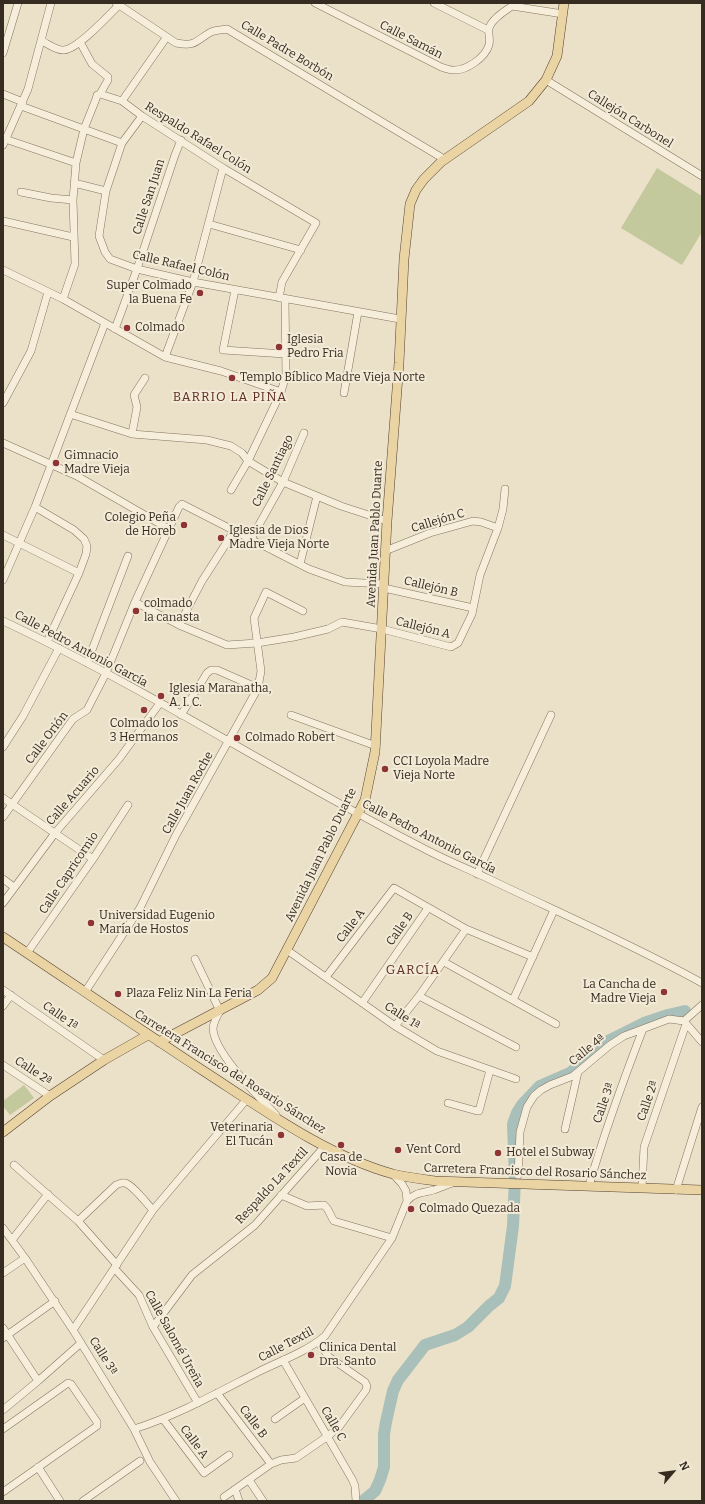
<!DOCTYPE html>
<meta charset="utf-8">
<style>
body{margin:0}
#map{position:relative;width:705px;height:1504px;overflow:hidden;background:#ebe1c8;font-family:Bitter,serif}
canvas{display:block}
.frame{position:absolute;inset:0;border:4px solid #372c21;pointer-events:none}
.north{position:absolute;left:653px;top:1452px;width:40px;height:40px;-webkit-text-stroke:3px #f3ebd7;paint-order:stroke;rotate:62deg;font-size:11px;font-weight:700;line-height:16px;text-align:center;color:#372c21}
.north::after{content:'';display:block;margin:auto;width:14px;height:18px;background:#372c21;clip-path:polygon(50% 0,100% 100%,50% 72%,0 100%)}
</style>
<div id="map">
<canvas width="705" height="1504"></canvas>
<div class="frame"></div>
<div class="north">N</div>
</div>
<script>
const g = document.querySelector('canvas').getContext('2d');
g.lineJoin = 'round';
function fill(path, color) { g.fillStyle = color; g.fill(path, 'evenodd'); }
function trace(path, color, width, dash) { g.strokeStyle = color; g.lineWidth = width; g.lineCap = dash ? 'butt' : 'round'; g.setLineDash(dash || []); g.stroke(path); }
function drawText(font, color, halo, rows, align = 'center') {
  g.font = font + ' Bitter,serif'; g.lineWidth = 4; g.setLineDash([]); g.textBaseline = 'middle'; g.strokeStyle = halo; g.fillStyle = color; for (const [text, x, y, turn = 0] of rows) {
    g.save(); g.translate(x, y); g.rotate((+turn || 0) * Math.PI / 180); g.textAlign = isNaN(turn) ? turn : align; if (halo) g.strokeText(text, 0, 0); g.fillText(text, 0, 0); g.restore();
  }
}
fill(new Path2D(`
 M657,168l45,28v36l-20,33 -61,-37z
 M24,1085l10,13 -24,17 -7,-9v-5z`), '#c3c89d');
trace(new Path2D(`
 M363,1501l12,-10 5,-11 4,-13v-33l2,-12 7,-31 5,-11 27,-35 30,-10 13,-8 21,-21 10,-8 6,-12 8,-60 2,-48 -2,-54 4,-11 5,-8 18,-19 30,-13 21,-18 11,-11 42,-21 24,-8 17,-4`), '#a9bfb9', 12);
const minor = new Path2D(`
 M116,3l60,40c20,4 19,-2 35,-11 5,-2 11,-2 16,-3l217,130
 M315,3l126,64c3,1 8,3 12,3 13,1 32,-12 36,-25 2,-8 -3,-14 2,-21 5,-8 14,-13 21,-18l51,8
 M434,3l54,27
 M42,41c6,3 15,10 22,9 14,-1 44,-34 55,-45
 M80,42l12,22 16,13v3l-8,14
 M3,53l15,-50
 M546,80l156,96
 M3,94l20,8
 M122,101l44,-63
 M21,106l101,37
 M142,116l-20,27 -16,48 -7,45 6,16 5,7 27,10 56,13 207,37
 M5,139l71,24
 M3,145l25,-56 23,-86
 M74,183l32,8
 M21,192l30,6 22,2
 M3,221l70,16
 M209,224l92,26
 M3,270l60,29 102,58 56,14 60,21
 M235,290l-12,60 62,4
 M63,299l12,-35 -2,-64 3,-37 8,-34 12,-30 1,-4 3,-1 22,7 20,15 81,52 93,55 -34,59 -3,16
 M115,329l22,-60 38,-114 6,-15
 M165,357l28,-75 30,-114
 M344,393l14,-81
 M3,403l28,-52 17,-59
 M70,414l62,20 75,6 24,6 11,7 6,8 35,21 58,24 46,15
 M132,434l5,-27 -3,-12 11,-17
 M3,443l74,33 92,53
 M231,490l17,-29 33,-69 5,-17 -1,-76
 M35,507l39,23 10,9 3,7 -1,8 -7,19 -32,69
 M3,535l76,38
 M251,539l32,-57 21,-49
 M385,551l45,-18 43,-12 8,1 17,6
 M300,564l17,-68
 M3,580l32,-73 70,-184
 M384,588l89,20
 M135,602l44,23 48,20 30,-2 37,-6 34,-8 14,-7 40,7 69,18 7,-4 14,-29 8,-39 18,-47 5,-19 2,-20
 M3,621c143,67 277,154 418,226 22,12 45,21 68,32 71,34 144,66 213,104
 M179,625l23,-44 32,-50
 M87,663l41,-107
 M181,715l26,-42 4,-3h6l41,18
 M291,715l85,31
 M3,747l20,-31 36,-68
 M3,798l90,61
 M3,817l70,-98 14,-9 19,-37 29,-71 44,-95 3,-3 127,65 36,13 39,2
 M477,874l74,-159
 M3,879l11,8
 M3,903l52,-70 64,-74 41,-56
 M287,950l108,76 42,25 79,28
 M27,953l66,-94 35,-54
 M195,959l25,52c-3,5 -6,10 -7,17 0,24 47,70 63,87
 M444,962l112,62
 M326,977l68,-89 72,41 67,28
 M3,990l101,70
 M85,992l55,-84 36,-73 82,-147 3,-17 -7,-53 12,-26 37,19
 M419,996l97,51
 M513,1000l41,-90
 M362,1003l66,-95
 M3,1006l8,-11
 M684,1021l18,-16
 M395,1026l24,-30 47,-67
 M3,1065l47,31
 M448,1103l29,8h2l11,-41
 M565,1129l13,-57
 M14,1165l64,56 39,44
 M518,1175l2,-43 7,-25 7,-11 7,-6 9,-5 23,-9 37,-31 14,-9 45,-17 15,2 18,21
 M589,1186c15,-53 34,-105 54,-157
 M642,1188l2,-41 42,-123
 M676,1190l26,-83
 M281,1195l26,11 17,-1c6,5 6,11 10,16l58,17
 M407,1201c8,-9 16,-8 27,-11 6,-2 12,-5 19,-7
 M78,1221l38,-36c3,-1 6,-3 9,-2 8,2 22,21 28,27
 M3,1228l22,30 48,72 61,99 16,33 26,39
 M12,1240l36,-46
 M115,1269l24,26 14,32 45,76
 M3,1273l22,-15
 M153,1327l39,-52 63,-50 70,-79
 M3,1328l35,53
 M73,1330l80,-120 94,-111
 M3,1338l52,-37
 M283,1360l69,119 3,7 1,15
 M217,1393l54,71
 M3,1410l35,-29 43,-38
 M163,1419l41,54 25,-18
 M275,1419l30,-21
 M3,1429l65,-46 3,1 26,38v4l-94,66
 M134,1429c44,-14 83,-36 124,-57 22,-11 48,-20 67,-36l67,-98 15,-37 -1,-10 -4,-7 -9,-10
 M38,1467l22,34
 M249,1480l14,21
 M235,1489l4,12
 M224,1497l47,-33 10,-4 15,-2 32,-22 11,-9 27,-37 1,-4 -2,-4 -36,-25 -11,-15
 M83,1501l57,-40`);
const major = new Path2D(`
 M3,937c66,44 132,89 199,133 59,38 123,85 191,104 13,3 28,5 42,7l267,9
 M159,1042l99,-52 14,-12 93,-178 10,-48 12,-231 12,-158 5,-104 6,-55 6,-14 8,-11 17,-17 88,-61 17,-21 11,-24 7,-53
 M3,1132l47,-36 54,-36 44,-25`);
trace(minor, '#85735f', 8);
trace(major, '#544232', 10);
trace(minor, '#f6eedb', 7);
trace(major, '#ead4a4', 9);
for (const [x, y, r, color] of [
 [200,293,4,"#8f3434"],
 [127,328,4,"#8f3434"],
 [279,347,4,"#8f3434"],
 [232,378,4,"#8f3434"],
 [56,463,4,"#8f3434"],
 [184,525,4,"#8f3434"],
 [221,538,4,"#8f3434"],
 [136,611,4,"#8f3434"],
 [161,696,4,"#8f3434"],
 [144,710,4,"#8f3434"],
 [237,738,4,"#8f3434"],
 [385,769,4,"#8f3434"],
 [91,923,4,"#8f3434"],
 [664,992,4,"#8f3434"],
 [118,994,4,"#8f3434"],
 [281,1135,4,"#8f3434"],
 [341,1145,4,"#8f3434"],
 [398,1150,4,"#8f3434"],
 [498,1153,4,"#8f3434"],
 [411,1209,4,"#8f3434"],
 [311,1355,4,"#8f3434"]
]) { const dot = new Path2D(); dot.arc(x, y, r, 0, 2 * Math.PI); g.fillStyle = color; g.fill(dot); trace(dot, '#f3ebd7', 1.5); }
drawText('12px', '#372c21', '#f3ebd7', [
 ["Calle Samán",411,40,27],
 ["Calle Padre Borbón",287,51,31],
 ["Callejón Carbonel",630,119,32],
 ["Respaldo Rafael Colón",198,138,32],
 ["Calle San Juan",149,197,-72],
 ["Calle Rafael Colón",181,266,13],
 ["Calle Santiago",273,471,-64],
 ["Callejón C",438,521,-17],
 ["Avenida Juan Pablo Duarte",375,534,-87],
 ["Callejón B",431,587,13],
 ["Callejón A",423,628,14],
 ["Calle Pedro Antonio García",81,649,28],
 ["Calle Orión",47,738,-53],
 ["Calle Juan Roche",188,793,-61],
 ["Calle Acuario",73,796,-49],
 ["Calle Pedro Antonio García",429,837,27],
 ["Avenida Juan Pablo Duarte",321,855,-64],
 ["Calle Capricornio",69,873,-56],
 ["Calle A",351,926,-53],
 ["Calle B",400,929,-55],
 ["Calle 1ª",60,1016,35],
 ["Calle 1ª",402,1016,33],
 ["Calle 4ª",587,1050,-39],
 ["Calle 2ª",33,1071,33],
 ["Carretera Francisco del Rosario Sánchez",230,1072,32],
 ["Calle 2ª",648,1101,-71],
 ["Calle 3ª",604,1103,-71],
 ["Carretera Francisco del Rosario Sánchez",535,1172,2],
 ["Respaldo La Textil",272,1186,-47],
 ["Calle Salomé Ureña",174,1339,61],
 ["Calle Textil",286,1345,-28],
 ["Calle 3ª",103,1356,58],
 ["Calle B",253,1422,53],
 ["Calle C",333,1424,60],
 ["Calle A",194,1442,53]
]);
drawText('12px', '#372c21', '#f3ebd7', [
 ["Super Colmado",192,286,"right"],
 ["la Buena Fe",192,300,"right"],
 ["Colmado",135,328],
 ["Iglesia",287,340],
 ["Pedro Fria",287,354],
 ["Templo Bíblico Madre Vieja Norte",240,378],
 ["Gimnacio",64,456],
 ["Madre Vieja",64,470],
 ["Colegio Peña",176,518,"right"],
 ["de Horeb",176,532,"right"],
 ["Iglesia de Dios",229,531],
 ["Madre Vieja Norte",229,545],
 ["colmado",144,604],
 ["la canasta",144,618],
 ["Iglesia Maranatha,",169,689],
 ["A. I. C.",169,703],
 ["Colmado los",144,724,"center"],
 ["3 Hermanos",144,738,"center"],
 ["Colmado Robert",245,738],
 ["CCI Loyola Madre",393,762],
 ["Vieja Norte",393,776],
 ["Universidad Eugenio",99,916],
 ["María de Hostos",99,930],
 ["La Cancha de",656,985,"right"],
 ["Madre Vieja",656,999,"right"],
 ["Plaza Feliz Nin La Feria",126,994],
 ["Veterinaria",273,1128,"right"],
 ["El Tucán",273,1142,"right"],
 ["Vent Cord",406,1150],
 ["Hotel el Subway",506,1153],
 ["Casa de",341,1158,"center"],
 ["Novia",341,1172,"center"],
 ["Colmado Quezada",419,1209],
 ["Clinica Dental",319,1348],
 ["Dra. Santo",319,1362]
], 'left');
g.letterSpacing = '1px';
drawText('13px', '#603124', '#f3ebd7', [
 ["BARRIO LA PIÑA",230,397],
 ["GARCÍA",413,970]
]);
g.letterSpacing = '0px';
</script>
